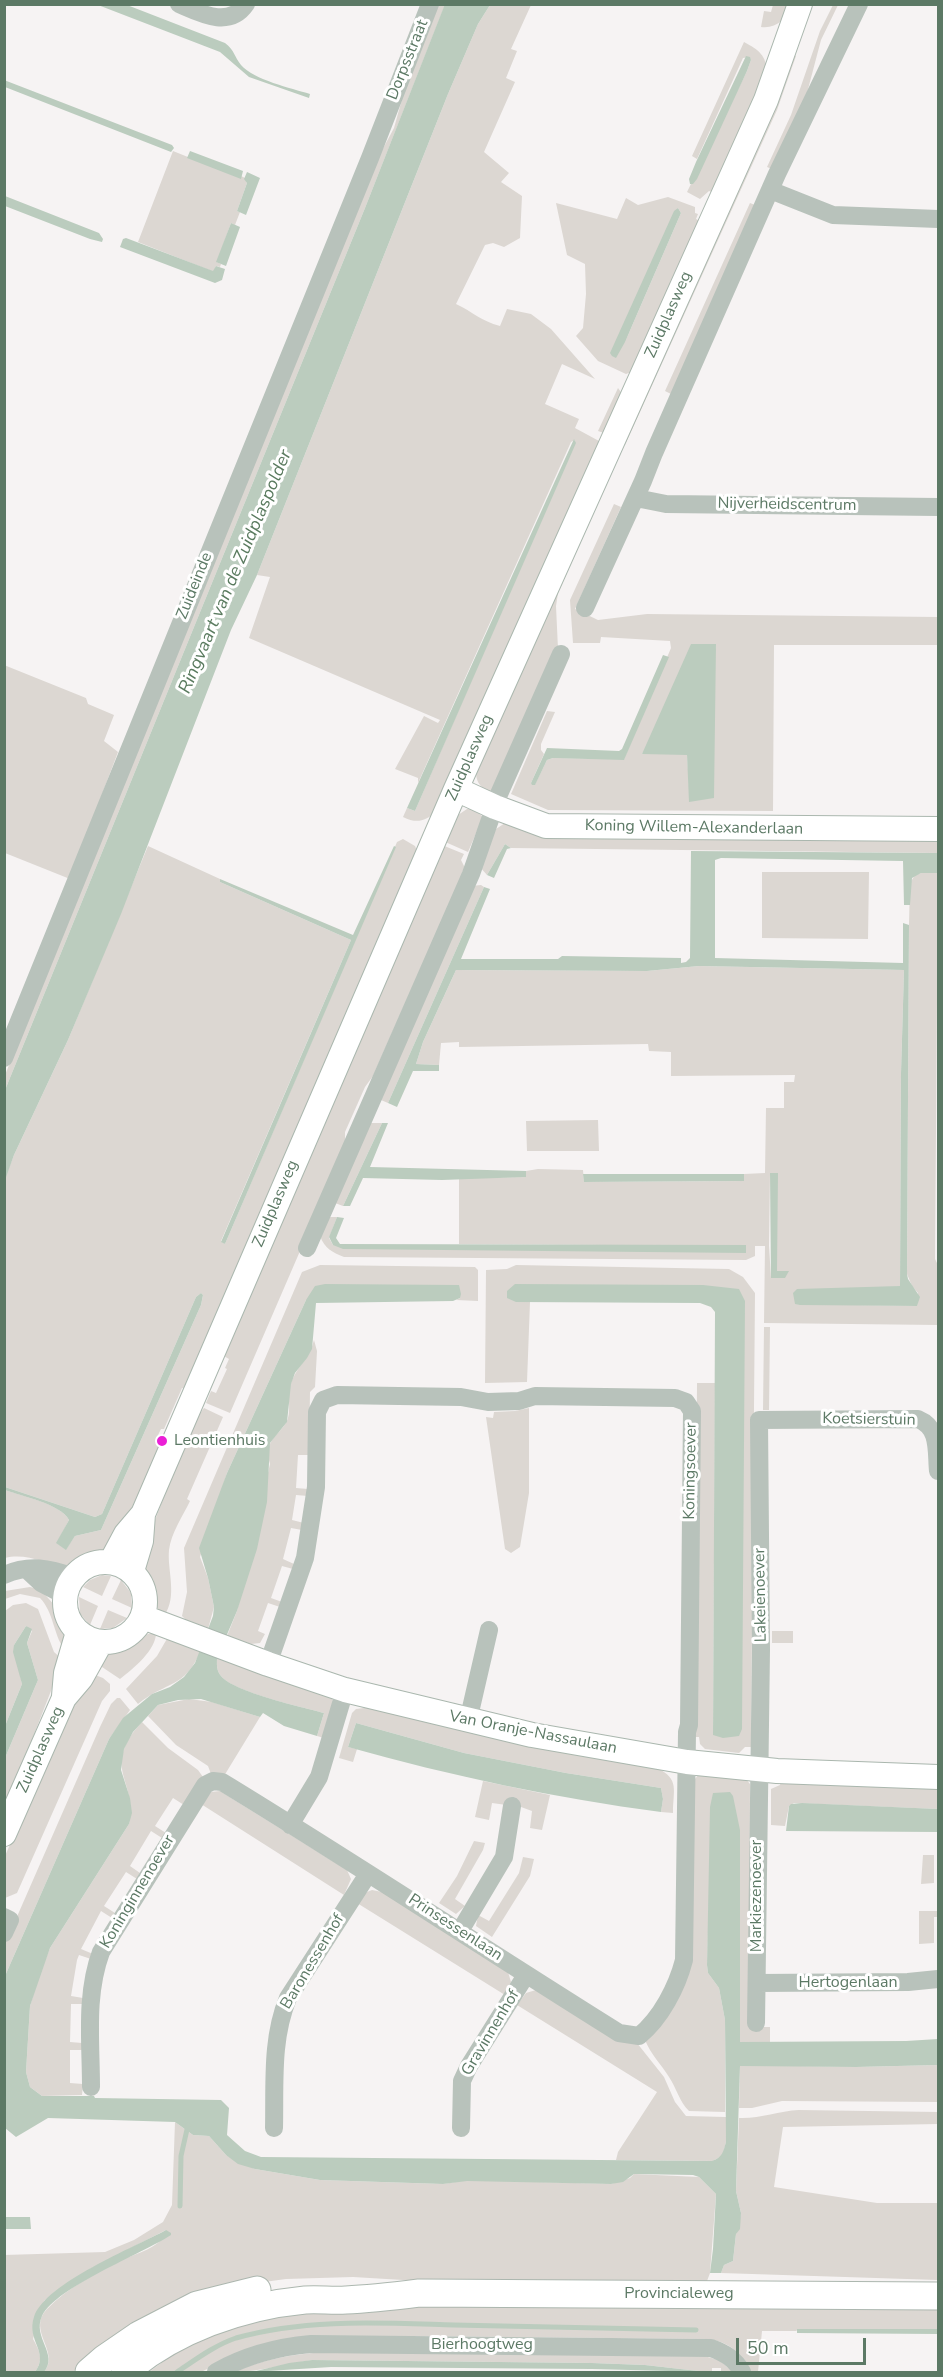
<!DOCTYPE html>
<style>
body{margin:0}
#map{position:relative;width:943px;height:2377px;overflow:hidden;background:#f6f3f3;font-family:"Nunito Sans",sans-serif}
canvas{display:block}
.frame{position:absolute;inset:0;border:6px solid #5c7965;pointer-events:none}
.scale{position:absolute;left:736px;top:2338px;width:130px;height:27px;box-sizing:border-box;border:3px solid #5c7965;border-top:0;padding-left:8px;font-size:18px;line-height:21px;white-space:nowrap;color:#5c7965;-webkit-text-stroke:4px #fff;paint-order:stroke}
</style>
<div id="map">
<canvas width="943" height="2377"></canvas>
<div class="frame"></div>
<div class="scale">50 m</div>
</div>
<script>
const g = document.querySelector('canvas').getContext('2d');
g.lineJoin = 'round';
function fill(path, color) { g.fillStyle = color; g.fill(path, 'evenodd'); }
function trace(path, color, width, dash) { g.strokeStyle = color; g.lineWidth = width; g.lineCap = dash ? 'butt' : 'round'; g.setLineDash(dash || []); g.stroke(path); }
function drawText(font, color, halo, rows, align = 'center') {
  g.font = font + ' "Nunito Sans",sans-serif'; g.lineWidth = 6; g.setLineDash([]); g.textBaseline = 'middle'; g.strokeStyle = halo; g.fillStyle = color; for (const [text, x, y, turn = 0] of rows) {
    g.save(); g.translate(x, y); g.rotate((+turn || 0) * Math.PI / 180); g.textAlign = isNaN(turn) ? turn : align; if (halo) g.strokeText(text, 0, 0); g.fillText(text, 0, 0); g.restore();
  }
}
fill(new Path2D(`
 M438,5h7l-80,203 -360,882v-15l374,-919 15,-28 10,-36z
 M490,5h41l-20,44 6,2 -11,27 9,4 -31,70 25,21 -8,9 21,14 -2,42 -16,9 -11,-4 -8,2 -29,59c17,8 25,17 44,22l7,-17 24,5 20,15 44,50 -33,-15 -17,40 34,15 -4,9 24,13 2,4 -165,367c-11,9 -19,12 -33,5l4,-9 8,3 160,-371 -4,2 -153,341v-5l-23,-9 29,-53 14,7 2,-3 -191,-82 21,-61 -13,-2 191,-481 30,-70z
 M773,5h18c-4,14 -15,24 -30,22l3,-16 7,1z
 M833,5h5l-17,35 -14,53 -35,76 -5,-2 24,-52 29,-84z
 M744,42c15,8 22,13 23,30l-53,121 -5,-2 -9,8 -13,-7 60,-121 4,-11 -2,-3 -6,1 -46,101 -5,-3z
 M793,54l3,2 -19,54 -152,335 -4,-2z
 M173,151l67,27 1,-2 4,2 2,5 -10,28 3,1 -5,13 -4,-2 -14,39 4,2 -1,3 -4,-1 -2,6 -76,-30z
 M668,197l27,10v6l3,1 -2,5 6,3 -68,149 -8,3 -28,-13 -22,-25 7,-8 3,-34 -1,-30 -18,-9 -11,-52 61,16 9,-21 12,7zM678,208l3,5 -56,129z
 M750,203l5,2 -84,189 -6,-3z
 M618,388l5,7 -19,38 -6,-2z
 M622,449l-64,144 -2,13 2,43 -67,145c-13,-8 -16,-14 -15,-29z
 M614,504l7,3 -46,102 23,11 49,-6 291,3v28h-164l-1,166 -225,-1 -37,-16 36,-83 8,1 -14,32v6l3,4 -13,29 4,1 12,-24 6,-2 71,1 47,-111 -1,-7 -69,-4 -1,6h-27l-3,-43zM716,645l-26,157 -3,-48h-45z
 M4,665l82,33 2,6 26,11 -10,26 14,11 -48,127 -65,-26z
 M467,809h7l9,8 -15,35 -25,-11 9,-22z
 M505,823l433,14v16l-427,-5 -6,-4 -18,31 -8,-9 17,-37z
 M403,839l12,7 2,5 -230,538 -5,-1 -18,41h-3l-6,12 9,5 -34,67 -26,40c-11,3 -27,11 -37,12 -22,0 -40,-13 -62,-7v-68c17,6 56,14 64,30l-12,23 9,6 9,-13 26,-6 100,-225 2,-10 -2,-2 -5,4 -94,217 -7,3 -90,-30 -1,-307 10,-25 54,-115 80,-194 72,33v3l131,58 -130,301 4,3 172,-402z
 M442,845l22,9 -3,6 4,8 -92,208 -8,11 -20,45v15l-115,266 -24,-10 5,-12 5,2 11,-24 -2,-1 4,-9 -7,-4z
 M762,872h107l-1,67 -106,-1z
 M921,873h17l-3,386 3,6v60l-174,-2 1,-77h-10v10l-9,4 -402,-3c-12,-5 -19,-8 -24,-21l5,-19h12l-8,21 4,7 413,1 -287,-2v-66l67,-1v-6l12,-2 45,1 1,12 160,-1v-7l21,-1 1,-65h18v-26h10l1,-7 -124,1v-24l-22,-1 -1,-7 -189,3v-5l-18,1 -2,22 -23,-1 7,-22 33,-72 191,1 52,-5 205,4 -3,103 -1,213 -105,18 122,2 1,-13 -6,-7 -5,-12 2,-349 1,-42 5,-8zM777,1173v98l-6,7 -2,-32 1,-72z
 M481,885l3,2 -96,216 -7,-3 90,-214z
 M598,1120l1,31h-72l-1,-30z
 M367,1123h15l-39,83 -8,-3z
 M320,1265l155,2 3,3v31l-22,-1 4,-2 -154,2 -79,173 -27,84 8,21 6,29 -6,22 -22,-9 -4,-4 5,-24 -3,-44 118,-276z
 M516,1265l213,4 14,8 12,16 -4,454h-6l-6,6 -34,-4 -5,-5 -1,-7h-4l2,-354h18l-2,352 32,-434 -229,1h14l-3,80 -42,1 1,-113 21,-1z
 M764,1327h6l-1,83h-6z
 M314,1340l3,11 -2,36 -5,5 -1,63h-11l-2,33 12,1v7l-12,-1 -4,25 12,3 -2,7 -11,-2 -8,31 11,5 -1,5 -11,-3 -11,32 11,4 -2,5 -12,-4 -10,28 7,3 -5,9 -9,1 -24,-8 10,-25 33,-147c-6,-23 5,-25 16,-41 6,-10 1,-26 4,-37 5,-18 20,-28 24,-46z
 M204,1408l19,9 -36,82 3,2c-7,15 -19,32 -21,49 -2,21 9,46 -5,66l-9,-11 -4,-18 -7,-14 1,-27 52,-135 4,1z
 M529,1408v85l-9,54 -9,6 -6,-4 -19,-132 7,1 1,-6 21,-1z
 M102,1575l9,1 -9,20 -19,-9 7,-7z
 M121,1580l10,13 1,15 -20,-9z
 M30,1587l11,3 15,17 11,31 -3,11c-11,-16 -10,-36 -24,-51l-20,-4 -15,5v-8z
 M79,1597l19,9 -8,19 -10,-11z
 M26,1603l12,6 16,43 9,8 -58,149v-51l33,-78 -11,-37 5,-12 -6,-5 -12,19 8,39 -17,42v-115l8,-6z
 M108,1610l19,8 -14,10 -13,1z
 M772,1631h21v12h-21z
 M156,1633c0,17 -23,36 -36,46l-24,-16 11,-11 21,-7 13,-10z
 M168,1637l33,13c-16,39 -35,31 -63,54l-12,-15 31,-33z
 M217,1658l114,38 2,5 -9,37 -7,-2 7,-23c-22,-6 -91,-21 -103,-37 -5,-6 -4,-12 -4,-18z
 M90,1673l13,5 7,6v7l-8,10 -85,192 -12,5v-42l50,-114z
 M117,1698h3l10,12 -21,29 -104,237v-32l95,-217 11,-23z
 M189,1699l23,3 48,15 -36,59 -13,-2 -3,-8 -32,-21 -28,-29 10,-11z
 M365,1703l292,65c23,11 16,22 16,45l-12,-1 2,-13 -2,-11 -95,-15 -102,-20 -108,-30 -8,24 9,2 -4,13 -14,-4 13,-45 4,-4 8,-1z
 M142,1722l26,26 30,22 5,7 -19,28 -11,-7 -18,28 11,7 -4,5 -11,-7 -21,35 10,7 -3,6 -11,-7 -22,34 11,7 -3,5 -11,-7 -20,38 12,5 -2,5 -12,-4 -2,5 -6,36 12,2v6h-12l-1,38 12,1 1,7h-13v33l13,1 -1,11 -40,1 -12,-9 -4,-15 4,-66 8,-28 12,-30 79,-124c10,-43 -30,-56 13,-102z
 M700,1773l45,5 5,6 -1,243h21v15h-31l-27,-240 -5,163 1,8 11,15 6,32v92l-36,-1c-10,-10 -12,-22 -20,-34 -8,-13 -18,-22 -24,-37l37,-51 12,-209z
 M781,1778l157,9v22l-144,-6 -5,3 -4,20 -14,-1v-36l9,-4z
 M483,1781l67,14 -8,35 -12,-2 2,-17 -11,-4 -29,-4 -3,17 -14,-3z
 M220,1791l127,79 4,9 -7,16 -143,-91 10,-12z
 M474,1841l11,2 -2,7 -28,49 10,7 -9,8 -17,-11 18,-27z
 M923,1855h11v28l-13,1z
 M523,1857l11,2 -4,17 -38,61 -16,-11 2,-11 11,6 30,-48z
 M372,1890l10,2 126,80 3,10 -6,13 -148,-92 10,-11z
 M919,1911h19v6h-4v26l-15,1z
 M536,1990l101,53 27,34 11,25 11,14 40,1v25l-3,13 -10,6 -97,-1 2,-8 39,-60 -140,-87 9,-12z
 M740,2065l116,2 82,-2v37l-156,-1 -30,7h-13z
 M799,2110l139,2v12l-155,3 -9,60 103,16h61v77l-217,-7 3,-8 9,-4 3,-27 5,-21 -5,-22 3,-73c20,1 39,-7 60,-8z
 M175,2122l18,13 16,1 17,19 29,14 65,11 123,4 24,-4 144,4 19,-6 4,-4 65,3 17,17 -6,79 -3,8 -304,-1 -50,-3 -67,2 -22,3 -178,78 -13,12h-29c17,-20 -18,-42 3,-63 20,-21 49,-36 74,-49 12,-5 29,-10 38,-18 3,-2 5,-9 7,-12l-76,39 -46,32 -11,38c7,13 11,20 2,33h-30l-1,-117 101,-3 29,-12 29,-18 9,-17z
 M404,2305l534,3v21h-139l-3,2h-34l-4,41h-7c-10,-19 -21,-30 -43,-33l-299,-3 -119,2 -42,11 -47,23h-52l34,-25 76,-33z
 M325,2352l379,4 15,4 14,12h-12v-4h-9v4h-5l-62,-7 -53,-2 -279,-3c-27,3 -52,12 -79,12 30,-13 59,-18 91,-20z`), '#dcd7d2');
fill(new Path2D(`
 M445,4l45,1 -12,19 -30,70 -191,481 -26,55 -110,284 -53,126 -54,115 -9,25v-90l360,-882z
 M98,5h29l98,38c10,8 9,13 16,22 13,15 50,23 69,29l-1,4 -60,-21 -29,-25z
 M746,56l4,1 1,3 -4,11 -50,108 -4,5h-3l-1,-5 7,-17z
 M4,80l168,65 2,3 -3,4 -166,-65z
 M190,151l53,20 -2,8 -54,-21z
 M247,172l13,6 -14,37 -9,-4 10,-28 -3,-4z
 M5,196l94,37 4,6 -1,3 -12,-3 -85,-33z
 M678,208l3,5 -56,129 -9,16 -4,-2 -2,-3 64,-142z
 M231,223l9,4 -14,39 -10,-4z
 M126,238l87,33 3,-5 9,3 -3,11 -7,3 -95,-36 3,-8z
 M574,439l2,4 -161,368 -8,-3z
 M691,644h25l-2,154 -25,4 -2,-47 -45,-1z
 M663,655l6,2 -45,103 -71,-2 -6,2 -12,25h-3l-1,-2 16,-35 72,3 3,-2z
 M505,844l6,4 -4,1 -13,29 -7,-3z
 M394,846l2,1 -171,397 -4,-2 130,-302 -131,-58v-3l133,56z
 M691,851l247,2v20h-17l-9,5 -2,27h-6l-1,-44 -182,-3 -6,2v98l188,5v-40l6,2 -2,349 1,5 12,18 -3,9 -117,-1 -5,-1 -2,-11 4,-4 103,-3 1,-213 3,-103 -205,-4 -52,5 -191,-1 -33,72 -7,22 23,1v6h-26l-16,36 -9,-4 96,-216 6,2 -29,70h97l4,-3 119,2v5l5,-1 4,-4z
 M382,1123h6l-18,44 156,4v6l-84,3 -79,-2 -13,28h-7z
 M770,1173h8l-1,98h12l-4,7h-14z
 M583,1174h161v7l-160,1z
 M337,1217l7,1 -8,20 4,6 406,1v8l-403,-4 -10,-4 -4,-8z
 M325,1284l134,1 2,9 -1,4 -7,3 -137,2 -4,46 -5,9 -12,15 -4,11 -4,38 -17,21 -3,59 -10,47 -20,62 -20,47c0,6 -1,12 4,18 13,16 81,31 103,37l-7,23 -33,-10 -21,-13 -3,4 -59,-18 -23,1 -20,5 -25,27 -9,17 -3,21 9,28 2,15 -3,11 -79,124 -20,58 -4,66 4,15 12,9h52l1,2 126,2 8,8 -2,27 18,16 16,6 451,4c11,-4 11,-9 14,-19l-1,-122 -6,-32 -11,-15 -1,-8 3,-158 3,-14 17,-1 3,4 7,34v212l166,-1 32,-2v26l-82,2 -116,-1 -4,125 5,22 -1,16 -4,5 -3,27 -9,4 -3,8h-11l3,-24 3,-55 -17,-17 -6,-2 -59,-1 -11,8 -12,2 -144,-3 -24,3 -123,-4 -65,-11 -17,-5 -12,-9 -17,-19 -16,-1 -18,-13 -127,-4 -32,19 -11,-9v-152l104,-237 14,-21 29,-24 18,-7 14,-10 11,-14 18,-47 1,-9 -6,-29 -9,-30 28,-75 79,-173 9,-14z
 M515,1284l188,1 36,4 6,12 -3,428 -3,7 -16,2 -10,-3 2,-423 -4,-5 -11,-4 -184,-1 -9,-4v-7z
 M201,1293l2,2 -2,10 -100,225 -26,6 -9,14 -10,-7 13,-23c-8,-16 -48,-24 -64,-30v-3l90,30 7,-3 94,-217z
 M26,1626l6,3 -5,14 11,37 -33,78v-32l17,-42 -9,-32 1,-7z
 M356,1723l108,30 102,20 95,15 2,11 -2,13c-106,-14 -210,-36 -313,-65z
 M802,1803l136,6v23l-152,-1 3,-25 2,-2z
 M5,2217h25l1,12h-26z
 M166,2230l5,3v2c-29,19 -115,52 -129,81 -10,22 17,38 2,56h-9c15,-20 -9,-31 -1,-55 11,-34 101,-70 132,-87z
 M797,2329h141v5l-141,-1z
 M312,2360l280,3 53,2 62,7 -115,-3 -261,-2 -79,5 37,-9z`), '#bbccbe');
trace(new Path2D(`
 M180,2206l1,-50 7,-31
 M177,2372c18,-12 38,-27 59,-34 70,-20 147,-15 218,-13 81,2 161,3 242,5`), '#bbccbe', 5);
const secondary = new Path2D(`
 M456,789l39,18 51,19 392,3
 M65 1602a40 40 0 1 1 80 0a40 40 0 1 1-80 0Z
 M111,1562l15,-28 17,-20 313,-725 310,-689 34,-96
 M132,1571l9,-30 2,-27
 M143,1617l125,47 77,26 187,45 155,27 90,9 161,6
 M64,1696l2,-23 12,-41
 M4,1834l60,-136 17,-20 20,-36`);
const primary = new Path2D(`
 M89,2372l15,-13 35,-24 58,-30 60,-15
 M125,2372c49,-42 116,-66 180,-72 14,-1 27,1 41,0 25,-1 49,-4 73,-7l519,3`);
trace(secondary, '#aab7ae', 26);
trace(primary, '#acb7af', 29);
trace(new Path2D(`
 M179,4c21,9 50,25 67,0
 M770,190l63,25 105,4
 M636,498l30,6 272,3
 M585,608l58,-127 11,-28 123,-279 82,-170
 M4,1058l366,-900 60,-154
 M307,1248l164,-374 28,-80 62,-140
 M27,1570l14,13 25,13
 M4,1575c26,-11 45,-7 70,2
 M468,1721l21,-91
 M290,1825l29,-48 26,-87
 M4,1917l6,3 -6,13
 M460,1931l44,-74 8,-51
 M757,1983l151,-1 30,-3
 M756,2023l5,-373 -2,-230 159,-1c22,9 18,31 20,52
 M91,2087c0,-45 -6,-92 10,-135l104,-167 8,-4 9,1c133,81 264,168 397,251l20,3c22,-18 38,-49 45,-76l3,-228 2,-7 3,-314 -6,-9 -11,-4 -140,-2 -16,5 -31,1 -27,-5 -124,-2 -14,5 -6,12 -1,75 -11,71 -37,106
 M274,2128c1,-44 -3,-89 14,-130l80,-124
 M461,2128l1,-47 7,-15 57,-91
 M216,2372c30,-17 61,-25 95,-28l400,4c14,5 24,11 31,24`), '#b8c2bb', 18);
trace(secondary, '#fff', 24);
trace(primary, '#fff', 27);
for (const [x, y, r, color] of [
 [162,1441,6,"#eb1fd6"]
]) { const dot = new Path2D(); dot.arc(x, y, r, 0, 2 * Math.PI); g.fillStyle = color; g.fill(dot); trace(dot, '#fff', 2); }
drawText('16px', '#5c7965', '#fff', [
 ["Dorpsstraat",408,60,-68],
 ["Zuidplasweg",669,315,-66],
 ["Nijverheidscentrum",787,505,1],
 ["Zuideinde",195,586,-68],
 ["Zuidplasweg",470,758,-66],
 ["Koning Willem-Alexanderlaan",694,828,1],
 ["Zuidplasweg",276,1204,-67],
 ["Koetsierstuin",869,1420,1],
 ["Koningsoever",691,1471,-89],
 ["Lakeienoever",761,1595,-91],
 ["Van Oranje-Nassaulaan",533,1733,11],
 ["Zuidplasweg",41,1750,-66],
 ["Koninginnenoever",138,1892,-59],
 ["Markiezenoever",757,1896,-90],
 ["Prinsessenlaan",455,1928,33],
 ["Baronessenhof",313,1962,-59],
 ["Hertogenlaan",848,1983],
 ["Gravinnenhof",491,2033,-59],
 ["Provincialeweg",679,2294],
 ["Bierhoogtweg",482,2345]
]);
drawText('16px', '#5c7965', '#fff', [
 ["Leontienhuis",174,1441]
], 'left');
drawText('italic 18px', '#5a7b5f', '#fff', [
 ["Ringvaart van de Zuidplaspolder",236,572,-67]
]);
</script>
